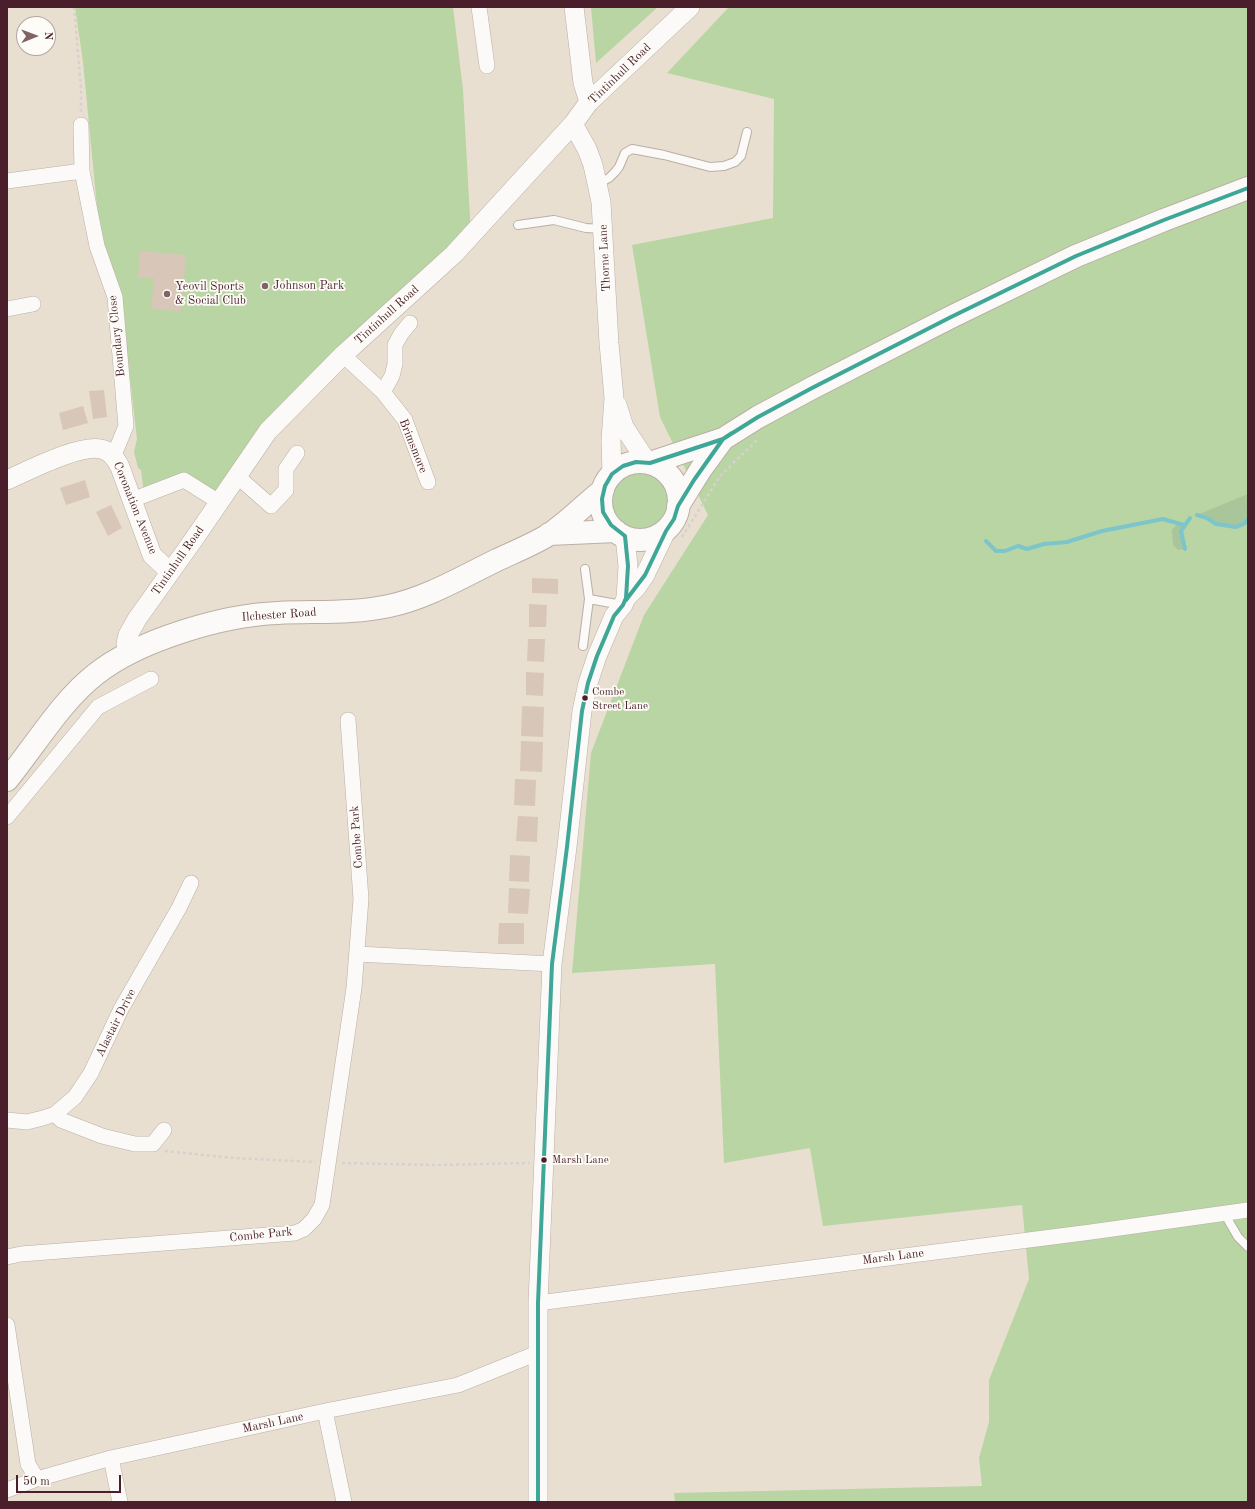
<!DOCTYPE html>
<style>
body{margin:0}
#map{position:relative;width:1255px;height:1509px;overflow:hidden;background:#e8dfd0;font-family:"Old Standard TT",serif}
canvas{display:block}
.frame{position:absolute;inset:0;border:8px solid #4a1f2b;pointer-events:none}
.north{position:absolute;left:16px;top:16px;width:40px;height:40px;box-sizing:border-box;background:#fdfcf7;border:1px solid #b5a4a5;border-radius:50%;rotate:89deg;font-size:11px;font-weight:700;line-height:16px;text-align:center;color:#4a1f2b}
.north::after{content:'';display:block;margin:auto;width:14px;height:18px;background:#816265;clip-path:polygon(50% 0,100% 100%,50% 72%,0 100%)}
.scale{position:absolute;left:16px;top:1475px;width:105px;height:18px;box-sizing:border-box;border:2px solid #4a1f2b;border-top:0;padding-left:5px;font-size:12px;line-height:14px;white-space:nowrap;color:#4a1f2b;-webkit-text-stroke:3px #fdfcf7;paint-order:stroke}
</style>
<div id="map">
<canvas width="1255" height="1509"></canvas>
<div class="frame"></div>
<div class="north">N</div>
<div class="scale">50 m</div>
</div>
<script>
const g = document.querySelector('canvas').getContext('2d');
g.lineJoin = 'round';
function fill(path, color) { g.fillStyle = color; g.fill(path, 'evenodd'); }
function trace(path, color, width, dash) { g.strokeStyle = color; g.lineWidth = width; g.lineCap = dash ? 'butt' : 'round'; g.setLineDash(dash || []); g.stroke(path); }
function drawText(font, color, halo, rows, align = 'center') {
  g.font = font + ' "Old Standard TT",serif'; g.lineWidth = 3.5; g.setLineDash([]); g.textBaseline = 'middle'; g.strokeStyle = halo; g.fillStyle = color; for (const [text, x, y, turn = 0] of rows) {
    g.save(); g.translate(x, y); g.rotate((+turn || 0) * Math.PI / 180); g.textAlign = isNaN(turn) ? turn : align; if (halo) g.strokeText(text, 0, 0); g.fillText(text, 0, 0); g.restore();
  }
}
fill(new Path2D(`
 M75,7h378l10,83 8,146 -128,119 -124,147 -35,-22 -40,15 -3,-25 -3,-2 -4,-16 3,-13 -12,-105 -25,-96 -17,-176z
 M591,7h67l-62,56z
 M729,7h519v1495h-573l-1,-9 308,-7 -3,-28 10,-36v-42l40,-101 -7,-74 -199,21 -13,-78 -86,15 -9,-199 -143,9 19,-220 53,-138 64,-100 -48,-98 -28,-172 141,-27 1,-119 -107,-26z
 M611 502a30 30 0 1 1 60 0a30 30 0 1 1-60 0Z`), '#b9d5a3');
fill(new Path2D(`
 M1248,494v25l-4,5 -8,3 -20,-3 -9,-6 -10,-3z
 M1177,524l7,1 -3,6 4,18 -7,1 -5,-5 -1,-15z`), '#a9c59a');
trace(new Path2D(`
 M1197,515l10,3 9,6 20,3 8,-3 4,-5
 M986,541l10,10h9l13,-5 9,3 17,-5 23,-2 35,-11 61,-12 21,6
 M1185,549l-4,-18 9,-13`), '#7cc5ca', 4);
fill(new Path2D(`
 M140,251l46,4 -5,56 -30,-2 3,-31 -16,-1z
 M104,390l3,27 -14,2 -4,-28z
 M83,406l5,17 -25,7 -4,-17z
 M85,480l5,17 -24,8 -6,-17z
 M111,505l11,23 -14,8 -12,-24z
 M532,578l26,1v15l-26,-1z
 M529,604l18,1 -1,22h-17z
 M528,639h17l-1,23 -17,-1z
 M526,672l18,1 -1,23 -17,-1z
 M522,706l22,1 -1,30 -22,-1z
 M521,741l22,1 -1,30 -22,-1z
 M515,779l21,1 -1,26 -21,-1z
 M518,816l20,1 -1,25 -21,-1z
 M510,855l20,1 -1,26 -20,-1z
 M509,888l21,1 -2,25 -20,-1z
 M499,923h25v21h-26z`), '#d8c6b9');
const service = new Path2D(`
 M597,184l12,-6 6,-6 4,-5 6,-14 7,-4 32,6 46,12 14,-1 11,-4 6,-6 6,-24
 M518,225l36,-5 32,8 17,1
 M589,599l33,6
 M583,646l6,-47 -4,-30
 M1224,1213l14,24 10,10`);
const minor = new Path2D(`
 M479,7l8,59
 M81,125l1,46 15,75 18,51 11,129 -12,29
 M7,181l75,-10
 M7,309l26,-5
 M343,355l40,37 22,28 23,62
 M383,392l9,-16 3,-12v-19l6,-11 9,-11
 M237,476l34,30 15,-16v-21l11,-16
 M132,500l52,-20 35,22
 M7,817l91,-110 53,-28
 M357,954l195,10
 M55,1114l6,6 41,16 33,8h18l11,-14
 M7,1120l20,2 16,-4 12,-4 20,-17 16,-24 30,-64 58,-101 12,-25
 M7,1257l14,-3 274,-21 9,-4 10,-10 8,-14 32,-217 7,-89 -13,-179
 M538,1303l553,-71 157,-22
 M7,1325l21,139 9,15
 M325,1411l19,91
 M111,1458l9,44
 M7,1490l30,-11 74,-21 214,-47 133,-26 72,-29h9`);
const tertiary = new Path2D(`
 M574,7l9,76 6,19
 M573,124l14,25 6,16 8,37 8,141 5,55 -3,42 1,34
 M617,405l7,22 23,35
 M7,480c21,-9 72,-36 94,-31 10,2 15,10 19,18l32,88 18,17
 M625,536l3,30 -2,32
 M128,654l-2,-11 2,-8 9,-16 57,-80 74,-108 75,-76 111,-101 119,-130 16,-22 101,-95
 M538,1502v-199l14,-339 15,-117 15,-136 6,-28 9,-27 17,-40 9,-11 3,-7 10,-10 9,-13 21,-44`);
const trunk = new Path2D(`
 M601 501a39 39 0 1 1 78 0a39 39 0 1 1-78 0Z
 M650,463l73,-24 35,-22 54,-29 139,-71 125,-61 88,-36 84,-32
 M678,506l23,-37 22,-30
 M549,534l67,-3
 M7,780c28,-34 54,-79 89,-106 43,-34 127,-59 182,-61 36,-2 74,1 111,-7 38,-8 73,-29 108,-46 17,-8 37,-16 53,-26 19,-13 35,-30 53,-44`);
trace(service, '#b9afa6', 10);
trace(minor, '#b9afa6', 16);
trace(tertiary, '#b9afa6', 20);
trace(trunk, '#b9afa6', 24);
trace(new Path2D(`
 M74,7l7,81v24
 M682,537l38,-61 37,-36
 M165,1151l69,7 81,4
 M342,1163l95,2 92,-2`), '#d6d1ce', 2.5, [3, 3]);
trace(service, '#fcfaf8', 8);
trace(minor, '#fcfaf8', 15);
trace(tertiary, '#fcfaf8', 19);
trace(trunk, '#fcfaf8', 22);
trace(new Path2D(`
 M626,600l19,-25 21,-44 8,-12 4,-13 16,-26 29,-41 9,-6
 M538,1502v-199l14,-339 15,-117 15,-136 6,-28 9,-27 17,-40 9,-11 3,-7 2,-32 -3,-30 -14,-11 -8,-13 -1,-13 3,-13 7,-12 11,-8 13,-4 14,1 73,-24 35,-22 54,-29 139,-71 125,-61 88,-36 84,-32`), '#3ea797', 4);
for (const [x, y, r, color] of [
 [265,286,4,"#816265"],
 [167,294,4,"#816265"],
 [585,698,3.5,"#4a1f2b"],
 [544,1160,3.5,"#4a1f2b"]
]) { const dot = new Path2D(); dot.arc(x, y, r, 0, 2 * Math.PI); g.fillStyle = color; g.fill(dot); trace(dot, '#fdfcf7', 1.5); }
drawText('11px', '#4a1f2b', '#fdfcf7', [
 ["Combe",592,692],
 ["Street Lane",592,706],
 ["Marsh Lane",552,1160]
], 'left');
drawText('12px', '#4a1f2b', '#fdfcf7', [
 ["Tintinhull Road",620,74,-44],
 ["Thorne Lane",605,258,-93],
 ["Tintinhull Road",387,315,-42],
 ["Boundary Close",117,336,-96],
 ["Brimsmore",413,446,68],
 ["Coronation Avenue",135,508,68],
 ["Tintinhull Road",178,561,-55],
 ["Ilchester Road",279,615,-4],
 ["Combe Park",357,837,-94],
 ["Alastair Drive",116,1023,-63],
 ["Combe Park",261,1235,-6],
 ["Marsh Lane",893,1257,-7],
 ["Marsh Lane",273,1423,-12]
]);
drawText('12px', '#4a1f2b', '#fdfcf7', [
 ["Johnson Park",273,286],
 ["Yeovil Sports",175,287],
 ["& Social Club",175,301]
], 'left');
</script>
